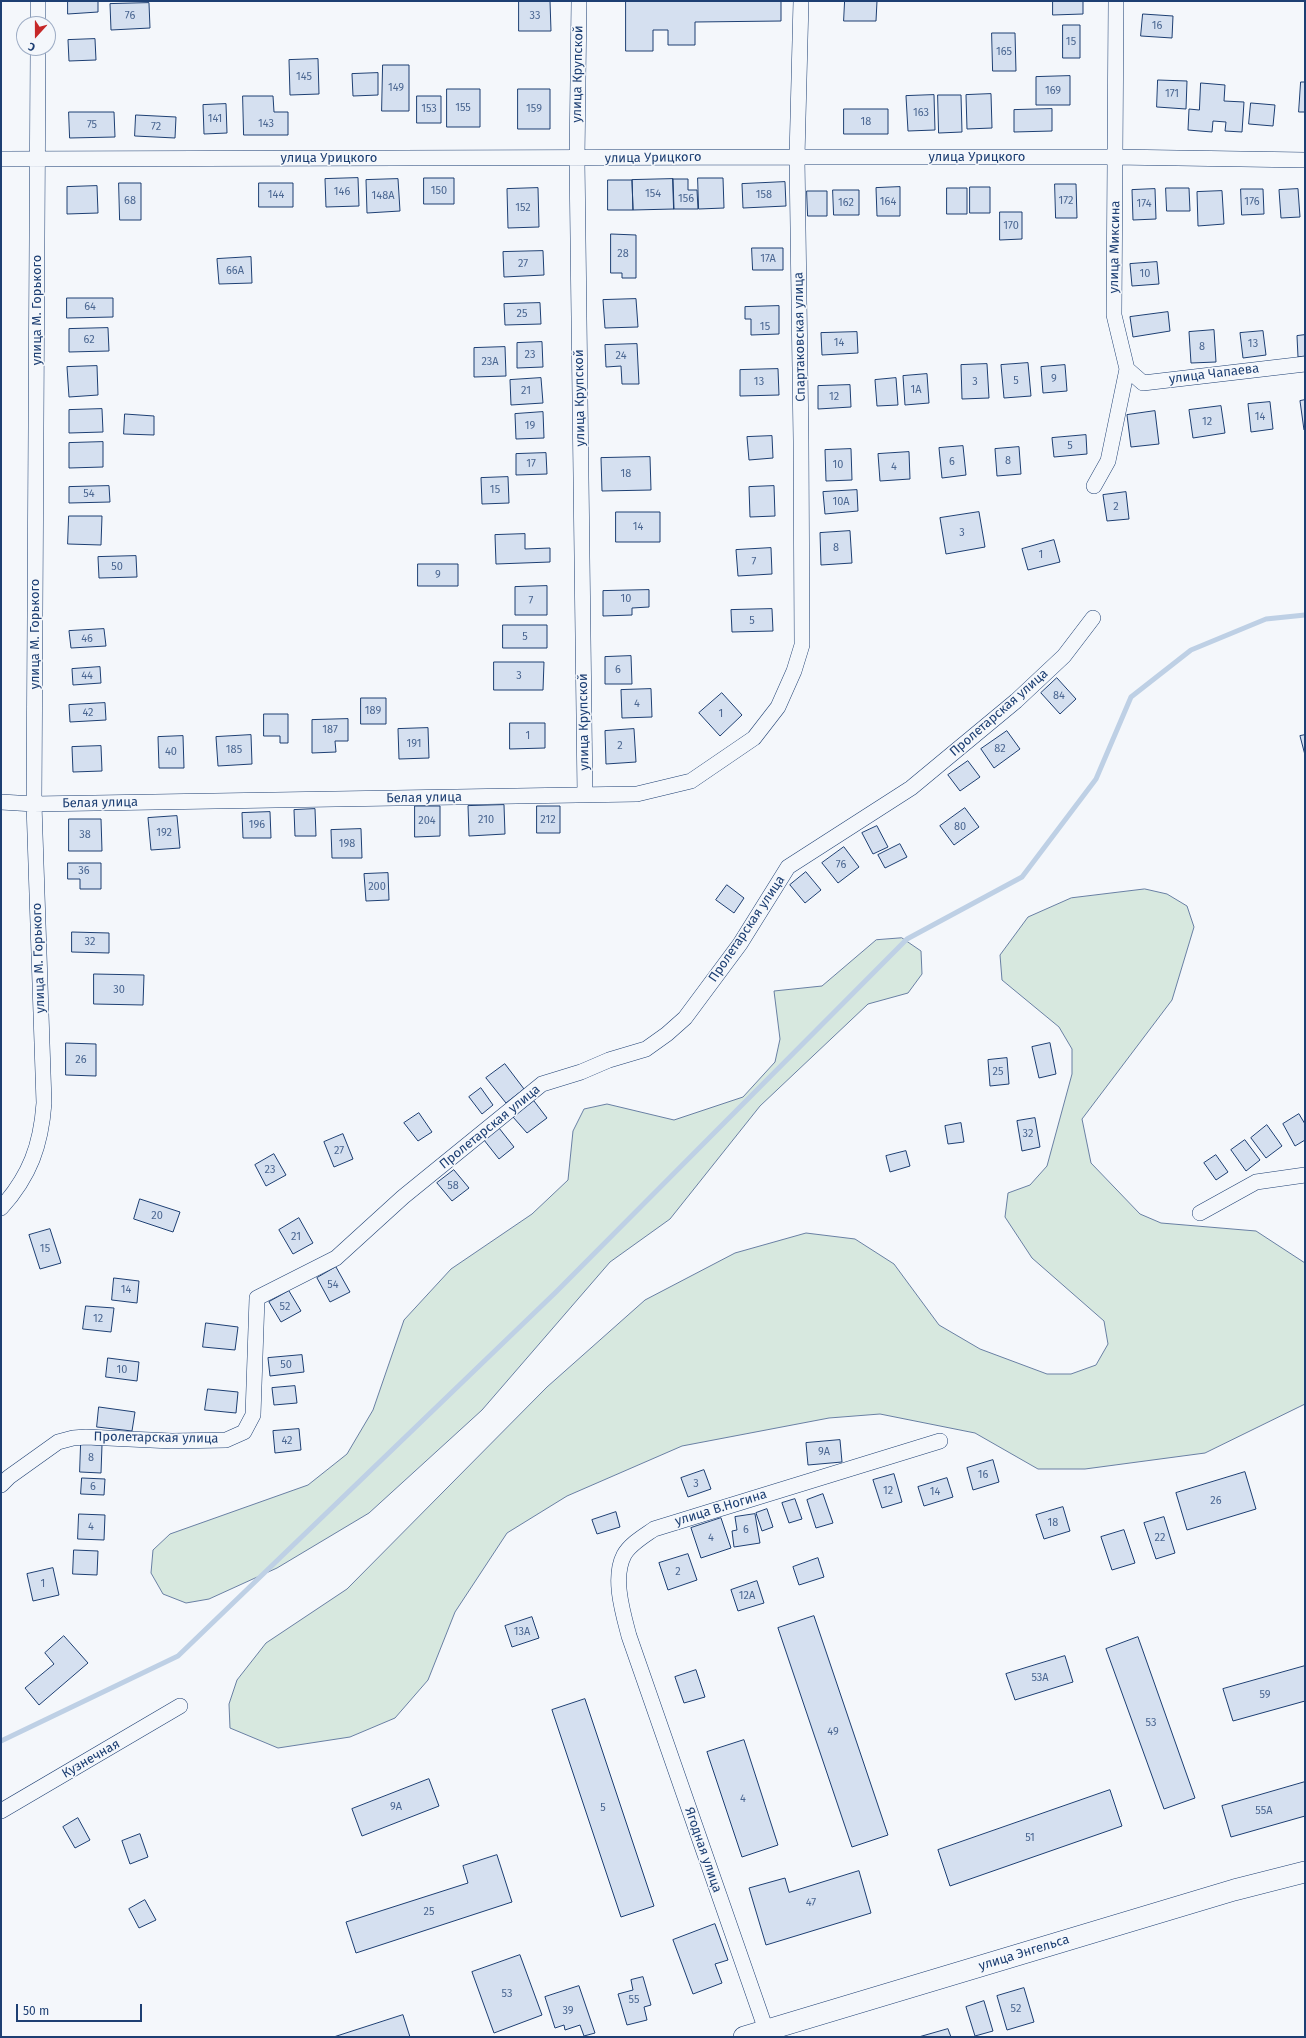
<!DOCTYPE html>
<meta charset="utf-8">
<style>
body{margin:0}
#map{position:relative;width:1306px;height:2038px;overflow:hidden;background:#f4f7fb;font-family:"Fira Sans",sans-serif}
canvas{display:block}
.frame{position:absolute;inset:0;border:2px solid #1d3f73;pointer-events:none}
.north{position:absolute;left:16px;top:16px;width:40px;height:40px;box-sizing:border-box;background:#f4f7fb;border:1px solid #9eadc5;border-radius:50%;rotate:201deg;font-size:11px;font-weight:700;line-height:16px;text-align:center;color:#1d3f73}
.north::after{content:'';display:block;margin:auto;width:14px;height:18px;background:#c62828;clip-path:polygon(50% 0,100% 100%,50% 72%,0 100%)}
.scale{position:absolute;left:16px;top:2004px;width:126px;height:18px;box-sizing:border-box;border:2px solid #1d3f73;border-top:0;padding-left:5px;font-size:12px;line-height:14px;white-space:nowrap;color:#1d3f73;-webkit-text-stroke:3px #f4f7fb;paint-order:stroke}
</style>
<div id="map">
<canvas width="1306" height="2038"></canvas>
<div class="frame"></div>
<div class="north">С</div>
<div class="scale">50 m</div>
</div>
<script>
const g = document.querySelector('canvas').getContext('2d');
g.lineJoin = 'round';
function fill(path, color) { g.fillStyle = color; g.fill(path, 'evenodd'); }
function trace(path, color, width, dash) { g.strokeStyle = color; g.lineWidth = width; g.lineCap = dash ? 'butt' : 'round'; g.setLineDash(dash || []); g.stroke(path); }
function drawText(font, color, halo, rows, align = 'center') {
  g.font = font + ' "Fira Sans",sans-serif'; g.lineWidth = 3; g.setLineDash([]); g.textBaseline = 'middle'; g.strokeStyle = halo; g.fillStyle = color; for (const [text, x, y, turn = 0] of rows) {
    g.save(); g.translate(x, y); g.rotate((+turn || 0) * Math.PI / 180); g.textAlign = isNaN(turn) ? turn : align; if (halo) g.strokeText(text, 0, 0); g.fillText(text, 0, 0); g.restore();
  }
}
const green = new Path2D(`
 M1145,889l22,5 20,12 7,21 -22,73 -90,119 9,44 49,51 21,9 95,8 49,32v141l-100,49 -120,16h-47l-63,-36 -95,-19 -51,4 -147,28 -115,50 -60,37 -52,79 -27,68 -33,38 -45,19 -72,11 -48,-20 -1,-24 8,-24 29,-37 81,-54 200,-202 98,-87 90,-47 71,-20 49,6 39,25 45,61 41,24 67,25h24l25,-9 12,-21 -4,-23 -72,-63 -27,-41 3,-24 22,-8 17,-19 25,-92v-25l-13,-22 -57,-47 -2,-25 28,-38 43,-19z
 M902,938l19,13 1,23 -14,19 -40,11 -108,102 -90,113 -60,43 -128,148 -113,103 -92,55 -68,31 -23,4 -23,-9 -12,-21 2,-23 17,-16 138,-49 39,-31 26,-44 31,-90 47,-51 81,-55 36,-34 5,-49 11,-22 23,-5 67,16 69,-23 32,-35 5,-23 -6,-48 48,-5 54,-46z`);
fill(green, '#d7e8df');
trace(green, '#687fa3', 1);
trace(new Path2D(`
 M1,1741l177,-85 378,-364 351,-353 115,-62 74,-98 35,-82 60,-47 75,-31 39,-4`), '#bed0e5', 5);
const building = new Path2D(`
 M68,1h30v11l-30,2z
 M519,1h31l1,30h-32z
 M626,1h155v20l-86,1v23h-27v-15h-15v21h-27z
 M845,1h32l-1,20h-32z
 M1053,1h30v13l-30,1z
 M149,3l1,25 -39,2 -1,-26z
 M1143,14l30,2 -1,22 -31,-2z
 M1063,25h17v33h-17z
 M992,33h23l1,38h-23z
 M95,39l1,21 -27,1 -1,-21z
 M318,59l1,35 -29,1 -1,-35z
 M383,65h26v46h-27z
 M378,73v22l-25,1 -1,-22z
 M1070,76v29h-34v-28z
 M1158,80l29,1 -1,28 -29,-2z
 M1301,82h4v30h-6z
 M1201,83l24,2 -1,16 20,1 -2,30 -17,-1 1,-9 -13,-1 -1,11 -24,-2 1,-21 10,1z
 M447,89h33v38h-33z
 M518,89h32v40h-32z
 M991,94l1,34 -25,1 -1,-34z
 M934,95l1,35 -27,1 -2,-35z
 M938,95h23l1,37 -23,1z
 M243,96h30l1,16h14v23h-44z
 M417,96h24v27h-24z
 M1251,103l24,2 -2,21 -24,-2z
 M226,104l1,29 -23,1 -1,-29z
 M844,109h44v25h-44z
 M1052,109v22l-38,1v-22z
 M69,112h45l1,25 -45,1z
 M136,115l40,2 -1,21 -40,-2z
 M358,178l1,28 -33,1 -1,-28z
 M424,178h30v26h-30z
 M698,178h25l1,30 -25,1z
 M398,179l2,32 -33,2 -1,-33z
 M673,179h15v11h9l1,19h-24z
 M673,179l1,30 -41,1 -1,-30z
 M608,180h24l1,30h-25z
 M785,182l1,24 -43,2 -1,-24z
 M119,183h22v37h-21z
 M259,183h34v24h-34z
 M1055,184h21l1,34h-21z
 M97,186l1,27 -31,1v-27z
 M900,187v29h-23l-1,-28z
 M970,187h20v26h-20z
 M538,188l1,39 -31,1 -1,-39z
 M947,188h20v26h-20z
 M1166,188h23l1,23h-23z
 M1155,189l1,30 -23,1 -1,-30z
 M1241,189h22l1,25 -22,1z
 M1298,189l2,28 -19,1 -2,-28z
 M833,190h26v25h-25z
 M807,191h20v25h-19z
 M1222,191l2,33 -26,2 -1,-34z
 M1000,212h22v27l-22,1z
 M611,234l25,1v43h-14v-5h-11z
 M752,248h31v22h-30z
 M543,251l1,24 -40,2 -1,-25z
 M251,257l1,26 -33,1 -2,-25z
 M1157,262l2,22 -27,2 -2,-22z
 M67,298h46v19l-46,1z
 M636,299l2,28 -33,1 -2,-28z
 M540,303l1,21 -36,1 -1,-21z
 M779,306v28l-28,1v-16h-6v-12z
 M1168,312l2,19 -37,6 -3,-20z
 M108,328l1,23 -40,1v-23z
 M1214,330l2,32 -25,1 -2,-31z
 M1263,331l3,24 -23,3 -3,-25z
 M857,332l1,21 -36,2 -1,-22z
 M1305,335v21l-7,1 -1,-21z
 M542,342l1,25 -26,1v-25z
 M637,344l2,40h-17l-1,-18 -15,1 -1,-22z
 M505,347l1,29 -32,1v-29z
 M1028,363l3,33 -27,2 -3,-33z
 M987,364l2,34 -27,1 -1,-34z
 M1065,365l2,26 -24,2 -2,-26z
 M97,366l1,29 -29,2 -2,-30z
 M778,369l1,26 -39,1v-26z
 M927,374l2,29 -24,2 -2,-29z
 M541,378l2,25 -32,2 -1,-25z
 M896,378l2,27 -21,1 -2,-26z
 M850,385l1,22 -33,2v-23z
 M1305,400v30h-1l-4,-29z
 M1270,402l3,27 -22,3 -3,-28z
 M1221,406l4,27 -32,5 -4,-28z
 M102,409l1,23 -34,1v-23z
 M1155,411l4,33 -28,3 -4,-32z
 M543,412l1,26 -28,1 -1,-25z
 M125,414l29,2v19l-30,-1z
 M1086,435l1,19 -33,3 -2,-19z
 M772,436l1,22 -24,2 -2,-23z
 M103,442v25l-34,1v-25z
 M963,446l3,29 -24,3 -3,-30z
 M1019,447l2,27 -24,2 -2,-27z
 M851,449l1,31 -26,1 -1,-31z
 M909,452l1,27 -30,2 -2,-27z
 M546,453l1,21 -31,1v-21z
 M650,457l1,33 -49,1 -1,-33z
 M508,477l1,26 -27,1 -1,-26z
 M109,486l1,16 -41,1v-16z
 M774,486l1,30 -25,1 -1,-30z
 M857,490l1,21 -33,3 -2,-22z
 M1126,492l3,27 -22,2 -4,-26z
 M616,512h44v30h-44z
 M979,512l6,35 -39,7 -6,-36z
 M69,516h33l-1,29 -33,-1z
 M850,531l2,32 -31,2 -1,-32z
 M525,534v15l25,-1v14l-54,2 -1,-29z
 M1054,540l6,22 -32,8 -6,-21z
 M771,548l1,26 -34,2 -2,-26z
 M136,556l1,21 -38,1 -1,-21z
 M418,564h40v22h-40z
 M547,586v29h-32v-28z
 M649,590v17l-17,1v7l-29,1v-25z
 M772,609l1,22 -41,1 -1,-22z
 M503,625h44v23h-44z
 M104,629l2,17 -35,2 -2,-17z
 M631,656l1,28h-27v-27z
 M494,662h50l-1,28h-49z
 M100,667l1,16 -28,2 -1,-16z
 M1057,678l19,21 -16,15 -19,-21z
 M651,689l1,28 -30,1 -1,-28z
 M722,693l20,22 -22,21 -21,-23z
 M361,698h25v26h-25z
 M105,703l1,17 -36,2 -1,-17z
 M264,714h24v29h-8v-7h-16z
 M348,719v22h-13l1,11 -24,1v-33z
 M510,723h35v25l-35,1z
 M428,728l1,30 -30,1 -1,-30z
 M634,729l2,33 -30,2 -1,-33z
 M1007,731l13,18 -26,19 -13,-19z
 M251,735l1,29 -34,2 -2,-29z
 M1305,735v20l-5,-19z
 M183,736l1,32h-25l-1,-31z
 M101,746l1,25 -29,1 -1,-25z
 M968,761l12,16 -20,14 -12,-16z
 M504,805l1,29 -36,2 -1,-30z
 M415,806h25v30l-25,1z
 M537,806h23v27h-23z
 M965,808l14,19 -25,18 -14,-19z
 M315,809l1,27h-21l-1,-26z
 M270,812l1,26h-28l-1,-25z
 M177,816l3,32 -29,2 -3,-32z
 M69,819h32l1,32h-33z
 M877,826l11,21 -15,7 -11,-21z
 M361,829l1,29h-30l-1,-28z
 M900,844l7,13 -22,11 -7,-13z
 M844,847l15,20 -21,16 -16,-20z
 M68,863h33v26h-21v-10h-12z
 M806,872l15,18 -16,13 -15,-18z
 M388,873l1,27 -23,1 -2,-27z
 M727,885l17,13 -10,15 -18,-13z
 M72,932l37,1v20l-37,-1z
 M94,974l50,1 -1,30 -49,-1z
 M66,1043l30,1v32l-30,-1z
 M1050,1043l6,31 -17,4 -7,-31z
 M1007,1058l2,26 -19,2 -2,-26z
 M505,1064l19,25 -18,14 -20,-25z
 M481,1088l12,17 -11,9 -13,-17z
 M534,1101l13,17 -20,15 -14,-16z
 M419,1113l13,19 -14,9 -14,-18z
 M1299,1114l6,10v16l-10,6 -12,-22z
 M1035,1118l5,29 -18,4 -5,-30z
 M961,1123l3,19 -16,2 -3,-18z
 M1267,1125l15,21 -16,12 -15,-20z
 M499,1128l15,19 -15,12 -15,-19z
 M343,1134l10,25 -19,8 -10,-25z
 M1245,1140l15,20 -14,11 -15,-21z
 M906,1151l4,15 -20,6 -4,-16z
 M274,1154l12,21 -20,11 -11,-21z
 M1216,1155l12,17 -12,8 -12,-17z
 M454,1170l15,18 -17,13 -15,-18z
 M140,1199l40,13 -7,20 -39,-13z
 M299,1218l14,25 -20,11 -14,-24z
 M50,1229l11,34 -21,6 -11,-34z
 M336,1267l14,25 -20,10 -13,-24z
 M114,1278l25,3 -2,22 -25,-3z
 M289,1291l12,20 -20,11 -12,-20z
 M86,1306l28,2 -3,24 -28,-3z
 M206,1323l32,4 -3,23 -32,-3z
 M302,1355l2,17 -34,4 -2,-18z
 M108,1358l31,4 -2,19 -31,-4z
 M295,1386l2,17 -23,2 -2,-17z
 M208,1389l30,3 -2,21 -31,-3z
 M99,1407l36,5 -3,19 -35,-4z
 M299,1429l2,21 -26,3 -2,-22z
 M840,1440l2,22 -34,3 -2,-22z
 M81,1444l21,1 -1,28 -21,-1z
 M993,1460l6,22 -26,8 -6,-22z
 M704,1470l7,19 -23,8 -7,-19z
 M1245,1472l11,37 -69,21 -11,-37z
 M894,1474l8,28 -20,6 -9,-28z
 M82,1478l23,1 -1,16 -23,-1z
 M947,1478l6,19 -29,9 -6,-19z
 M823,1494l10,29 -17,5 -9,-28z
 M795,1499l7,20 -13,4 -7,-20z
 M1063,1507l7,24 -26,8 -8,-24z
 M767,1509l6,18 -11,4 -6,-18z
 M616,1512l4,15 -23,7 -5,-14z
 M79,1514l26,1 -1,25 -26,-1z
 M755,1514l5,29 -26,4 -2,-16 5,-1 -2,-13z
 M1164,1517l11,36 -19,6 -12,-36z
 M721,1518l10,30 -30,10 -10,-30z
 M1124,1530l11,33 -23,7 -11,-33z
 M74,1550l24,1 -1,24 -24,-1z
 M688,1554l9,26 -29,10 -9,-27z
 M818,1558l6,19 -25,8 -6,-18z
 M53,1568l6,27 -26,6 -6,-27z
 M757,1581l7,22 -26,8 -7,-21z
 M814,1616l74,219 -36,12 -74,-219z
 M532,1617l7,21 -27,9 -7,-21z
 M64,1636l24,27 -49,42 -14,-17 29,-24 -9,-11z
 M1138,1637l57,161 -31,11 -58,-160z
 M1065,1656l8,26 -58,18 -9,-26z
 M1305,1666v35l-72,20 -10,-32z
 M696,1670l9,27 -21,6 -9,-26z
 M585,1699l69,207 -33,11 -69,-207z
 M744,1740l34,105 -36,12 -35,-105z
 M429,1779l10,27 -77,30 -10,-27z
 M1305,1782v34l-74,21 -9,-31z
 M1110,1790l12,36 -172,60 -12,-36z
 M78,1818l12,22 -15,8 -12,-21z
 M140,1834l8,23 -18,7 -8,-23z
 M497,1855l15,47 -156,51 -10,-31 122,-39 -5,-17z
 M859,1871l12,42 -105,32 -17,-57 36,-10 4,14z
 M145,1900l11,20 -17,8 -10,-19z
 M715,1924l13,36 -13,4 7,19 -29,11 -20,-54z
 M520,1955l22,60 -48,18 -22,-61z
 M643,1977l8,28 -7,2 3,13 -20,5 -9,-31 15,-4 -2,-10z
 M579,1986l16,47 -11,3 -4,-11 -15,5 -1,-5 -9,3 -10,-31z
 M1024,1988l10,34 -27,8 -10,-34z
 M984,2001l9,30 -18,5 -9,-29z
 M403,2015l7,22h-76z
 M948,2029l3,8h-32z`);
fill(building, '#d5e0f0');
trace(building, '#1d3f73', 1);
const minor = new Path2D(`
 M38,1v23
 M579,1l-2,158 8,636
 M1,159l796,-2h317l191,3
 M1127,369l16,14 162,-19
 M1094,486l14,-25 19,-92 -13,-54 2,-314
 M1,802l33,2 603,-10 54,-13 63,-43 24,-31 16,-36 8,-26 -1,-204 -4,-284 4,-156
 M1,1208c29,-32 40,-63 43,-105l-10,-299 4,-756
 M1200,1213l56,-31 49,-7
 M1,1485l8,-8 49,-35 15,-4 13,-1 86,4 54,-1 18,-8 9,-17 4,-117 79,-40 67,-61 139,-113 39,-12 28,-12 37,-11 21,-15 18,-16 55,-74 48,-77 123,-79 105,-87 48,-45 29,-38
 M1,1811l179,-105
 M766,2030l-137,-394c-6,-23 -17,-58 -5,-81 6,-11 20,-19 30,-26l286,-88`);
const secondary = new Path2D(`
 M744,2037l490,-147 71,-18`);
trace(minor, '#1d3f73', 16);
trace(secondary, '#1d3f73', 22);
trace(minor, '#f4f7fb', 15);
trace(secondary, '#f4f7fb', 21);
drawText('11px', '#4b6792', null, [
 ["76",130,16],
 ["33",535,16],
 ["16",1157,26],
 ["15",1071,42],
 ["165",1004,52],
 ["145",304,77],
 ["149",396,88],
 ["169",1053,91],
 ["171",1172,94],
 ["155",463,108],
 ["153",429,109],
 ["159",534,109],
 ["163",921,113],
 ["141",215,119],
 ["18",866,122],
 ["143",266,124],
 ["75",92,125],
 ["72",156,127],
 ["150",439,191],
 ["146",342,192],
 ["154",653,194],
 ["144",276,195],
 ["158",764,195],
 ["148А",383,196],
 ["156",686,199],
 ["68",130,201],
 ["172",1066,201],
 ["164",888,202],
 ["176",1252,202],
 ["162",846,203],
 ["174",1144,204],
 ["152",523,208],
 ["170",1011,226],
 ["28",623,254],
 ["17А",768,259],
 ["27",523,264],
 ["66А",235,271],
 ["10",1145,274],
 ["64",90,307],
 ["25",522,314],
 ["15",765,327],
 ["62",89,340],
 ["14",839,343],
 ["13",1253,344],
 ["8",1202,347],
 ["23",530,355],
 ["24",621,356],
 ["23А",490,362],
 ["9",1054,379],
 ["5",1016,381],
 ["13",759,382],
 ["3",975,382],
 ["1А",916,390],
 ["21",526,391],
 ["12",834,397],
 ["14",1260,417],
 ["12",1207,422],
 ["19",530,426],
 ["5",1070,446],
 ["8",1008,461],
 ["6",952,462],
 ["17",531,464],
 ["10",838,465],
 ["4",894,467],
 ["18",626,474],
 ["15",495,490],
 ["54",89,494],
 ["10А",841,502],
 ["2",1116,507],
 ["14",638,527],
 ["3",962,533],
 ["8",836,548],
 ["1",1041,555],
 ["7",754,562],
 ["50",117,567],
 ["9",438,575],
 ["10",626,599],
 ["7",531,601],
 ["5",752,621],
 ["5",525,637],
 ["46",87,639],
 ["6",618,670],
 ["44",87,676],
 ["3",519,676],
 ["84",1059,696],
 ["4",637,704],
 ["189",373,711],
 ["42",88,713],
 ["1",721,714],
 ["187",330,730],
 ["1",528,736],
 ["191",414,744],
 ["2",620,746],
 ["82",1000,749],
 ["185",234,750],
 ["40",171,752],
 ["210",486,820],
 ["212",548,820],
 ["204",427,821],
 ["196",257,825],
 ["80",960,827],
 ["192",164,833],
 ["38",85,835],
 ["198",347,844],
 ["76",841,865],
 ["36",84,871],
 ["200",377,887],
 ["32",90,942],
 ["30",119,990],
 ["26",81,1060],
 ["25",998,1072],
 ["32",1028,1134],
 ["27",339,1151],
 ["23",270,1170],
 ["58",453,1186],
 ["20",157,1216],
 ["21",296,1237],
 ["15",45,1249],
 ["54",333,1285],
 ["14",126,1290],
 ["52",285,1307],
 ["12",98,1319],
 ["50",286,1365],
 ["10",122,1370],
 ["42",287,1441],
 ["9А",824,1452],
 ["8",91,1458],
 ["16",983,1475],
 ["3",696,1484],
 ["6",93,1487],
 ["12",888,1491],
 ["14",935,1492],
 ["26",1216,1501],
 ["18",1053,1523],
 ["4",91,1527],
 ["6",746,1530],
 ["4",711,1538],
 ["22",1160,1538],
 ["2",678,1572],
 ["1",43,1584],
 ["12А",747,1596],
 ["13А",522,1632],
 ["53А",1040,1678],
 ["59",1265,1695],
 ["53",1151,1723],
 ["49",833,1732],
 ["4",743,1799],
 ["9А",396,1807],
 ["5",603,1808],
 ["55А",1264,1811],
 ["51",1030,1838],
 ["47",811,1903],
 ["25",429,1912],
 ["53",507,1994],
 ["55",634,2000],
 ["52",1016,2009],
 ["39",568,2011]
]);
drawText('13px', '#1d3f73', '#f4f7fb', [
 ["улица Крупской",578,74,-89],
 ["улица Урицкого",977,157],
 ["улица Урицкого",329,158],
 ["улица Урицкого",653,158,-1],
 ["улица Миксина",1115,247,-89],
 ["улица М. Горького",37,310,-90],
 ["Спартаковская улица",800,337,-91],
 ["улица Чапаева",1214,374,-7],
 ["улица Крупской",580,398,-91],
 ["улица М. Горького",35,634,-90],
 ["Пролетарская улица",999,713,-41],
 ["улица Крупской",584,722,-91],
 ["Белая улица",424,798,-1],
 ["Белая улица",100,803,-1],
 ["Пролетарская улица",747,929,-56],
 ["улица М. Горького",39,958,-92],
 ["Пролетарская улица",490,1127,-39],
 ["Пролетарская улица",156,1438,1],
 ["улица В.Ногина",721,1508,-17],
 ["Кузнечная",91,1759,-30],
 ["Ягодная улица",703,1850,71],
 ["улица Энгельса",1024,1953,-17]
]);
</script>
